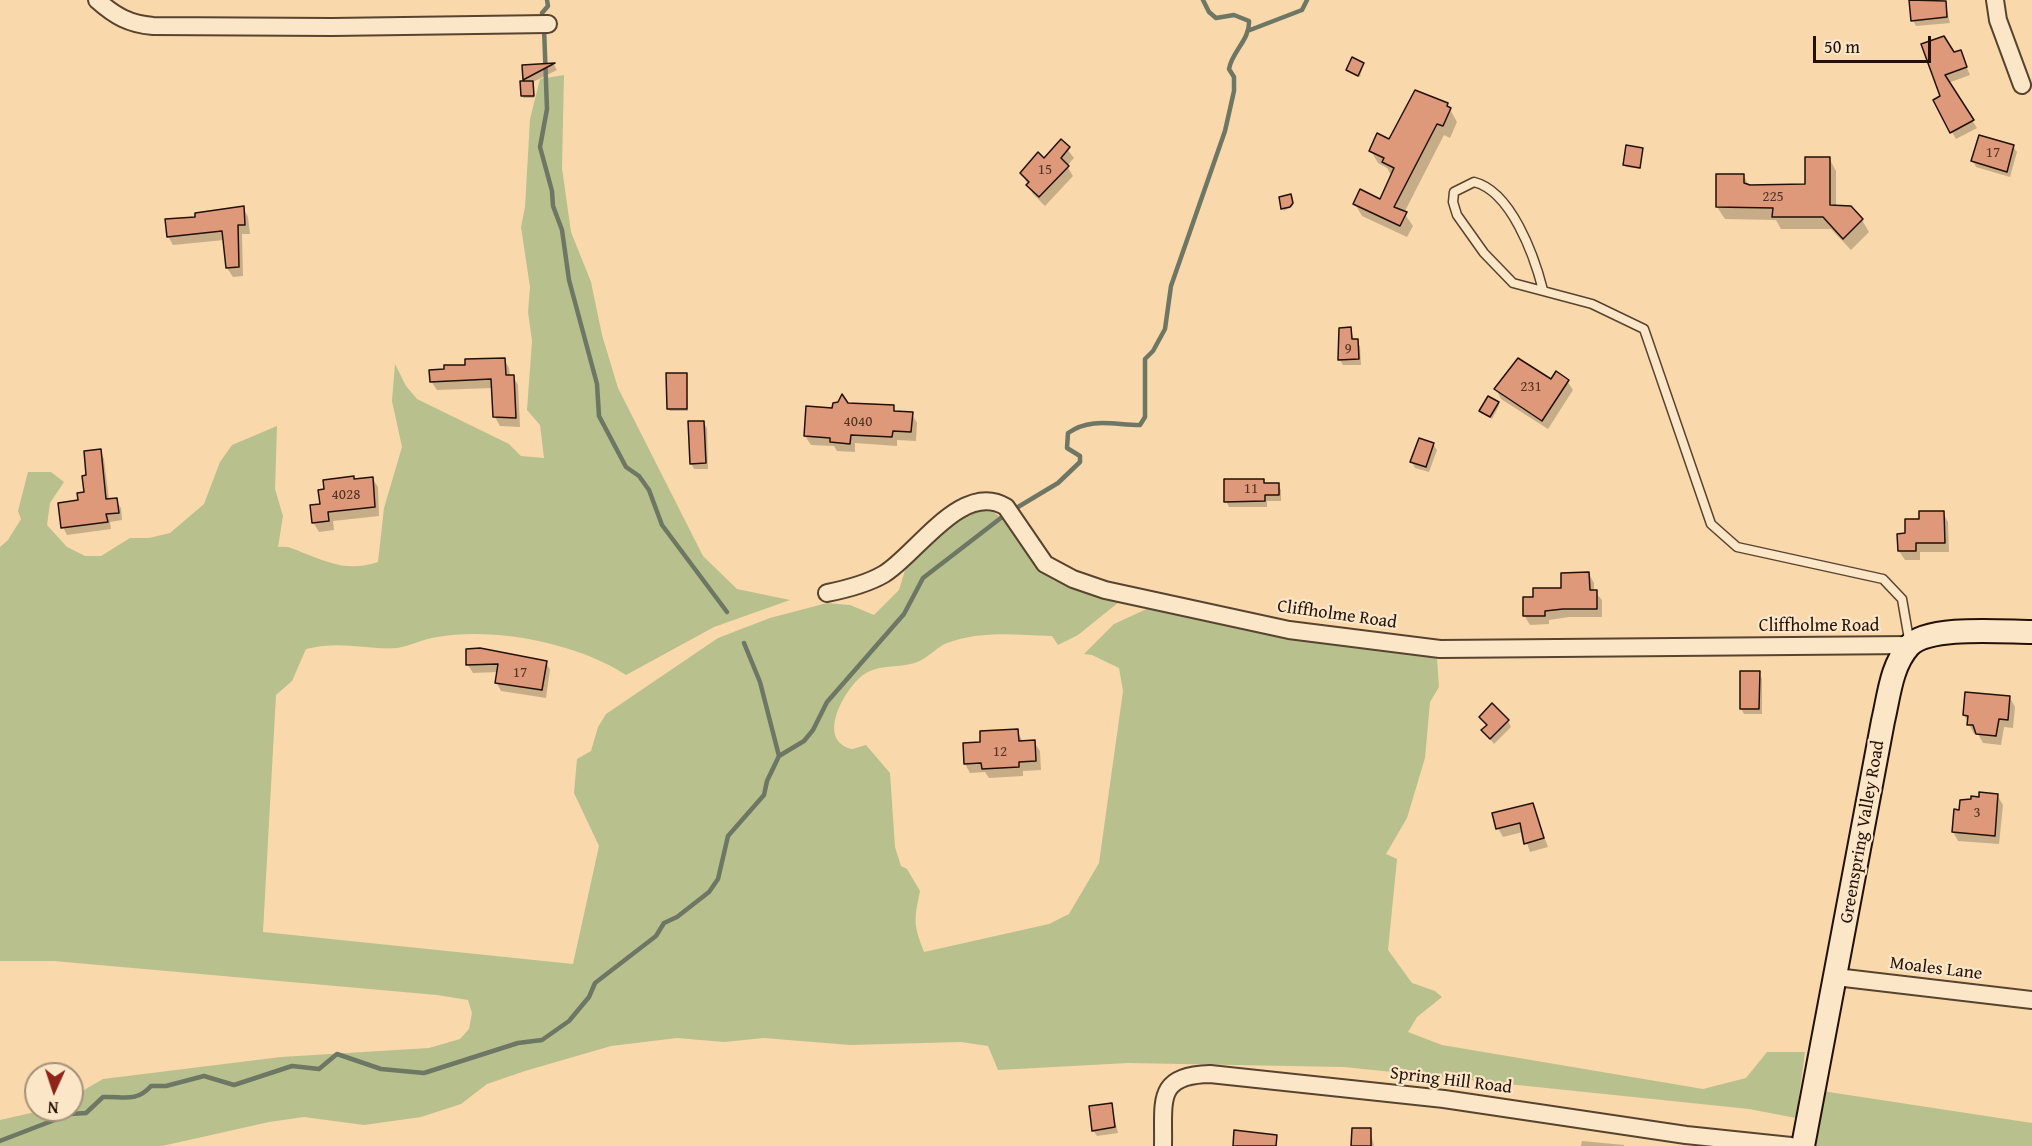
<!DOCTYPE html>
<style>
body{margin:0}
#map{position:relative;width:2032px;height:1146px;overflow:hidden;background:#f9d8ab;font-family:"Gentium Book Plus",serif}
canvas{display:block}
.north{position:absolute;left:24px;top:1062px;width:60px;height:60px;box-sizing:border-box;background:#fbe6c8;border:2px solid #a5917a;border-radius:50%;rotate:183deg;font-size:16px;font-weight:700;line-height:24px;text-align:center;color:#231105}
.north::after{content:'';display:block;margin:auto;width:21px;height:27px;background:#8f2418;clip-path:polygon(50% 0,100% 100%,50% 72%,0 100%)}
.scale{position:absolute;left:1813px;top:36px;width:118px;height:27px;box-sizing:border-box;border:3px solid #231105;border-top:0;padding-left:8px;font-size:18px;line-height:21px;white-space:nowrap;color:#231105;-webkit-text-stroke:4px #fbe6c8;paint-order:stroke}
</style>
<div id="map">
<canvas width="2032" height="1146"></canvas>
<div class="north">N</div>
<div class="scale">50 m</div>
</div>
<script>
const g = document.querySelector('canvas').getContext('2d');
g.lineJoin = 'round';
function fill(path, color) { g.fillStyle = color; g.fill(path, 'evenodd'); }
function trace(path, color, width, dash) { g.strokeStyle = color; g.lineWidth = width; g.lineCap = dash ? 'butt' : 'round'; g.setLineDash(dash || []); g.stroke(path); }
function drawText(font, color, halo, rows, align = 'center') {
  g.font = font + ' "Gentium Book Plus",serif'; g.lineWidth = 4.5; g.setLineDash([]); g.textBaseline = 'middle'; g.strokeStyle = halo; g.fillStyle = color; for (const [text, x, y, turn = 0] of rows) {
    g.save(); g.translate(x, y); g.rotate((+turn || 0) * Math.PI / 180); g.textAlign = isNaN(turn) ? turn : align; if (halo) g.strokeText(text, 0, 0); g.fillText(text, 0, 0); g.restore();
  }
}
fill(new Path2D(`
 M564,75l-2,93 9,64 20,50 11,53 16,53 85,168 34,33 53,11 -76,27 -88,48c-49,-32 -131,-48 -189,-38 -14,2 -27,9 -40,11 -34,2 -54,-8 -91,1l-14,32 -16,14 -13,237 310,32 26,-118 -25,-53 3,-34 14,-8 7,-24 8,-13 112,-76 52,-20 57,-15 23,2 24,10 25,-25 6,-20 49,-50 20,-10 19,2 17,12 24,41 29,17 56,20 -41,33 -20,10 -6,-9c-35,-1 -71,-6 -105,7 -10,4 -19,15 -30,19 -18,7 -37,1 -54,13 -15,11 -40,51 -23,68 3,3 9,6 13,6 4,-1 8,-3 13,-4l24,28 5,74 6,19 6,3 13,22c-6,30 -7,32 4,61l125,-28 20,-10 30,-51 24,-172 -4,-23 -27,-13 -8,-1 30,-30 37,-17 116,28 170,23 2,29 -9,15 -5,56 -18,60 -21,36 11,5 -9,91 24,33 23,8 7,6 -25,20 -9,15 34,13 261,44 43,-11 21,-26h38l-9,66 -47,-9 -405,-42 -216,-4 -130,7 -10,-24 -27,-4 -111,3 -86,-7 -40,4 -47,-4 -66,8 -86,25 -38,13 -26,20 -40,13 -57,8 -60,-8 -35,5 -107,24h-162v-26l44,-10h28v-13l31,-18 178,-22 148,-9 31,-9 9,-10 3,-16 -4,-13 -31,-5 -383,-34h-54v-414l8,-7 13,-21 -3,-8 10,-39h23l13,10 -14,21 -3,22 20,22 18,9h16l29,-18h19l21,-5 34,-29 16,-42 12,-17 45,-19 -2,63 8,27 -5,31c10,-1 14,1 23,5 29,11 47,20 77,10l6,-54 18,-61 -10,-46 3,-37 11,22 11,13 92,45 12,12 23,2 -4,-33 -13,-15 5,-69 -4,-29 2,-25 -9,-60 4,-20 5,-88 10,-40z
 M1822,1091l210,32v23h-222z`), '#b8c08d');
fill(new Path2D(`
 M1911,0l34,3 5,20 -34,3 -3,-6z
 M1923,45l30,9 7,-2 10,23 -22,8 29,45 -21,11 -21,-38 7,-4z
 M554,65l3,5 -24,12 1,16h-11l3,-15 -2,-17z
 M1363,65l-3,12 -13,-7z
 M1447,104l10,18 -7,16 -6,-3 -40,78 9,13 -6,11 -45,-21 -7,-12 25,-3 11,-26 -4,-7 -9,-5 -7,-12z
 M1061,141l13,17 -7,8 6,10 -28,30 -12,-12 -11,-20 22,-14z
 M2013,147l4,5 -7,25 -34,-10 -3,-6z
 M1642,150l-1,19 -15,-2 -2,-3z
 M1829,158l7,13v36l26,13 7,12 -18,18 -20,-21h-50l-5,-9 -51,-1 -8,-12 27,-31 5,10h57z
 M1291,198l2,8 -9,5 -1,-3z
 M243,207l5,10 2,17h-8l1,42 -10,1 -6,-9 -3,-28 -51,5 -5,-9 29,-18z
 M1350,329l4,11 6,6 1,19h-18l-3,-5z
 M504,359l5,9 1,8h3l5,9 2,42 -20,-1 -5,-9 -2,-29 -56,2 -6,-9 36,-15z
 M1510,368l41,13h16l6,9 -25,39 -47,-30 -5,-10z
 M686,374l2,37h-18l-2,-2z
 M1498,403l1,3 -7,13 -11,-8z
 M848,404l45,3 4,6 15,1 5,9 -1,18 -19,-1v6l-42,-3v9l-18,-1 -3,-5 -23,-1 -6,-9 29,-27z
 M703,422l4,6 1,41h-14l-3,-6z
 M1433,444l4,6 -8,22 -14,-4 -3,-6z
 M100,450l4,9 5,41h7l5,8 1,12 -12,2 1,7 -44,6 -4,-8 23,-33 2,-18z
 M372,478l6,9 1,29 -46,5 1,9 -15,2 -6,-10 42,-42z
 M1263,481l2,4h13l3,5v11h-14v6h-38l-3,-6z
 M1943,513l5,9 1,30h-29v8h-15l-6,-9 8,-16 13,-15z
 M1589,574l5,9v8l8,9v17h-33l-20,3v4l-19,1 -6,-10 11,-16 28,-9z
 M546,662l4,8 -4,28 -45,-7 -5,-9 2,-10 -25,1 -5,-8z
 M1759,673l3,6v35h-18l-3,-6z
 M2010,698l5,9 -2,21 -9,-1 -3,18 -18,-2 -5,-9h-4l-10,-19z
 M1481,717l27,4 3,6 -17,17 -11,-13 5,-5z
 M1017,731l6,11h11l6,9 1,19 -18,1v5l-34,2 -4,-6 -15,1 -5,-9 17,-20z
 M1997,795l6,10 -4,39 -41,-3 -5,-9 8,-21 19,-13z
 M1532,805l16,42 -18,5 -7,-20 -20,5 -5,-9z
 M1111,1105l7,28 -21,3 -4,-6z
 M1370,1130l4,16h-21z
 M1582,1141l42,4v1h-43z`), '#0003');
trace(new Path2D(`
 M543,19l-1,-6 6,-7 -1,-6
 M544,28l3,81 -7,38 12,44 1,15 9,24 7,50 28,104 2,32 27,51 13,9 10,14 13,35 65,87
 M1250,30l52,-20 5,-10
 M1013,510l45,-27 22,-21v-6l-13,-8 1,-15c23,-16 46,-8 72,-8l5,-8v-58l8,-8 12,-22 6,-43 54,-155 9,-40v-14l-5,-8c3,-18 21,-29 20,-48l-15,-6 -18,3 -7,-6 -6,-12
 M744,643l16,39 19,74
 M0,1141l70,-27 16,-1 17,-16c20,-1 33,6 48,-11h15l38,-10 30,9 58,-19 27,3 18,-15 44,15 43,4 94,-30 24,-3 27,-19 20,-24 6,-14 61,-47 8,-13 13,-6 32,-25 9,-13 10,-43 36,-41 3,-14 12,-25 25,-15 9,-11 14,-28 77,-88 19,-36 83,-64`), '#6d7764', 4.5);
const building = new Path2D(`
 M1909,0l37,1 1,16 -36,4z
 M1944,36l10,16 7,-2 6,17 -22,8 29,45 -24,13 -17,-33 7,-4 -19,-52z
 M1352,57l12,6 -6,13 -12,-6z
 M555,63l-32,17 -1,-15z
 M520,81h13l1,15h-13z
 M1415,90l33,13 -1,3 4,2 -8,18 -6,-2 -43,83 13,5 -7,14 -47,-22 7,-15 20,10 14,-31 -12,-6 2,-4 -15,-7 8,-18 12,6z
 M1979,135l35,10 -7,27 -36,-11z
 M1061,139l9,8 -9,11 8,8 -30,31 -13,-12 3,-3 -9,-9 18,-21 6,6z
 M1626,145l17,3 -3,20 -17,-3z
 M1805,157h25v48l21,1 12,13 -20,20 -20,-22h-51l1,-9 -57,-1v-33h28v9l6,2 55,-1z
 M1291,194l2,9 -3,4 -9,2 -2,-12z
 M244,206l1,19h-7l1,42 -13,1 -4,-37 -55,6 -2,-18 30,-2v-4z
 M1351,327l1,12h6l1,20 -21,1 1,-32z
 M505,358l1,17h8l2,43 -23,-1 -2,-38 -61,3 -1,-12 15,-1v-4h21v-6z
 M1518,358l33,21 5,-8 13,9 -27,41 -48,-32z
 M666,373h21v36h-20z
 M842,394l6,9 46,2v6l19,1 -2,20 -18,-1 -1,6 -41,-2 -1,9 -20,-2v-4l-26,-2 2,-30 26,2 1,-5 5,-1z
 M1488,396l11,6 -9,15 -11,-6z
 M688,421h16l2,42 -16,1z
 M1419,438l15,5 -8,24 -16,-5z
 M101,449l5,50 11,-1 2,15 -13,1 2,8 -47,6 -3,-25 20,-3 -1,-7 7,-1 -2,-16 4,-1 -2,-24z
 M354,476v3l19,-2 2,30 -47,5 1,9 -17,2 -2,-18 10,-1 -2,-14 6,-1 -1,-9z
 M1224,479h40v4h15v12h-14v6l-41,1z
 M1919,511h25l1,32h-29v8h-18l-1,-17 8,-1v-14h14z
 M1589,572l1,18h7v19h-34l-18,2v5h-22v-19h10v-9h28v-15z
 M480,648l67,13 -5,29 -47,-7 3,-19 -32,1v-16z
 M1740,671h20l-1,38h-19z
 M1965,692l45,4 -2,24 -9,-1 -3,17 -20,-2 -3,-9h-6l1,-9 -5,-1z
 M1492,703l17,17 -19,19 -9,-9 6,-5 -8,-8z
 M1018,729l1,12 16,-1 1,21 -17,1v5l-37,2 -1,-6 -17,1 -1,-21 17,-1v-11z
 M1979,792l19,2 -3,42 -43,-4 2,-23 5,1 1,-10 11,-1v-3l8,1z
 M1533,803l11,35 -20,6 -4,-21 -24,6 -4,-16z
 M1112,1103l3,24 -23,4 -3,-25z
 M1352,1128h19v18h-20z
 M1234,1130l43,5 -1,11h-43z`);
fill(building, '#de997a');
trace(building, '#231105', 1.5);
const lane = new Path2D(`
 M1543,290c-9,-35 -32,-99 -69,-108l-20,10 -1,10 4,13 27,38 29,30 79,21 52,25 67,195 26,23 146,32 19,20 8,46`);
const street = new Path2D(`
 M97,0c18,16 32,24 56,26l179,1 216,-3
 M1995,0l3,20 24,65
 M827,593c20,-4 40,-9 57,-19 32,-19 78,-94 122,-67l39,57 28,15 32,11 184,40 151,19 470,-4
 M1836,977l196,23
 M1163,1146c1,-44 -8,-71 47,-72l234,25 242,36 105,11`);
const secondary = new Path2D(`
 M1803,1146l80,-425c6,-25 8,-55 26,-75 20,-21 95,-14 123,-14`);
trace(lane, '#58432e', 11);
trace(street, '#58432e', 20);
trace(secondary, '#231105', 26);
trace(lane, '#fbe6c8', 8);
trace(street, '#fbe6c8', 16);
trace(secondary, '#fbe6c8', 22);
drawText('15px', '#523322', null, [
 ["17",1993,153],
 ["15",1045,170],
 ["225",1773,197],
 ["9",1348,349],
 ["231",1531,387],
 ["4040",858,422],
 ["11",1251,489],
 ["4028",346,495],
 ["17",520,673],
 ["12",1000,752],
 ["3",1977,813]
]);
drawText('18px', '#231105', '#fbe6c8', [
 ["Cliffholme Road",1337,615,8],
 ["Cliffholme Road",1819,626],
 ["Greenspring Valley Road",1863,832,-80],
 ["Moales Lane",1936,969,7],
 ["Spring Hill Road",1451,1081,7]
]);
</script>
